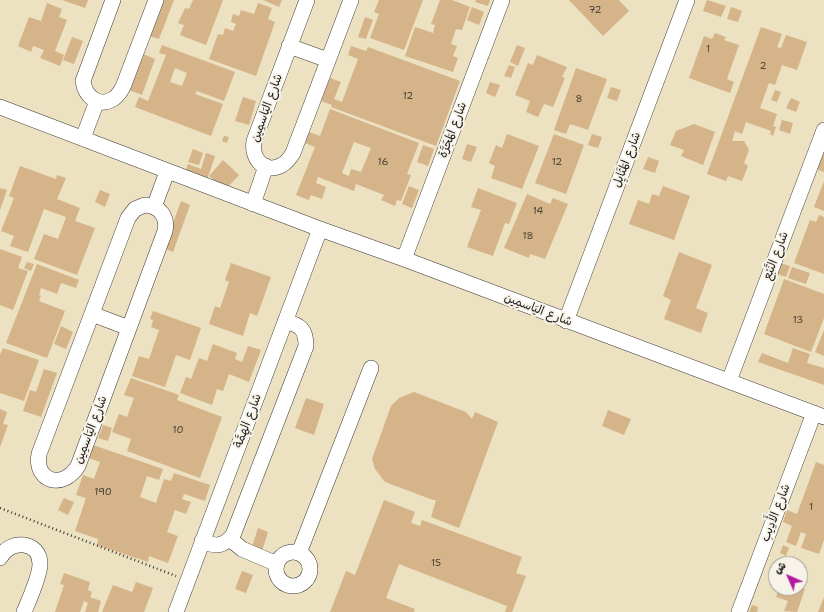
<!DOCTYPE html>
<meta charset="utf-8">
<style>
body{margin:0}
#map{position:relative;width:824px;height:612px;overflow:hidden;background:#ece1c0;font-family:"Shantell Sans","Playpen Sans Arabic",sans-serif}
canvas{display:block}
.north{position:absolute;left:768px;top:556px;width:40px;height:40px;box-sizing:border-box;background:#f7f3e8;border:1px solid #9f9d96;border-radius:50%;rotate:315deg;font-size:11px;font-weight:700;line-height:16px;text-align:center;color:#1c1c1c}
.north::after{content:'';display:block;margin:auto;width:14px;height:18px;background:#b5179e;clip-path:polygon(50% 0,100% 100%,50% 72%,0 100%)}
</style>
<div id="map">
<canvas width="824" height="612"></canvas>
<div class="north">ش</div>
</div>
<script>
const g = document.querySelector('canvas').getContext('2d');
g.lineJoin = 'round';
function fill(path, color) { g.fillStyle = color; g.fill(path, 'evenodd'); }
function trace(path, color, width, dash) { g.strokeStyle = color; g.lineWidth = width; g.lineCap = dash ? 'butt' : 'round'; g.setLineDash(dash || []); g.stroke(path); }
function drawText(font, color, halo, rows, align = 'center') {
  g.font = font + ' "Shantell Sans","Playpen Sans Arabic",sans-serif'; g.lineWidth = 4; g.setLineDash([]); g.textBaseline = 'middle'; g.strokeStyle = halo; g.fillStyle = color; for (const [text, x, y, turn = 0] of rows) {
    g.save(); g.translate(x, y); g.rotate((+turn || 0) * Math.PI / 180); g.textAlign = isNaN(turn) ? turn : align; if (halo) g.strokeText(text, 0, 0); g.fillText(text, 0, 0); g.restore();
  }
}
fill(new Path2D(`
 M62,0h26l-3,8z
 M163,0h11l-15,39 -10,-3z
 M193,0h30l-17,45 -26,-10 4,-10 -6,-2 7,-15 4,1z
 M263,0h19l-3,7z
 M379,0h44l-19,50 -34,-12 9,-24 -5,-2z
 M440,0h12l18,7 -8,23 -6,-1 -5,15 6,2 -4,10 5,2 -5,14 -48,-16 10,-29 18,6 2,-8 -4,-1z
 M476,0h14l-2,6 -13,-4z
 M569,0h50l10,11 -26,25z
 M707,0l19,6 -5,11 -18,-6z
 M47,3l15,6 -3,8 8,3 -12,31 9,4 -4,11 -20,-8 4,-8 -11,-4 -2,6 -13,-6 11,-29 12,4z
 M258,3l14,5 -4,11 7,3 -19,54 -47,-17 9,-25 5,1 2,-7 8,3 3,-7 -5,-2 2,-8 6,2 2,-6 13,4z
 M472,7l12,5 -5,13 -12,-5z
 M731,7l11,4 -4,11 -11,-3z
 M365,17l8,3 -7,19 -8,-2z
 M761,27l21,7 -5,13 4,1 5,-13 21,7 -10,28 -15,-5 -7,20 -6,-2 -9,25 17,6 -4,12 3,1 -3,9 -3,-2 1,-3 -25,-9 -4,12 -7,-3 -3,10h12l5,9 -5,13 4,3 -6,15 -14,-5 -2,5 -19,-7z
 M715,33l11,4 -2,3 15,5 -12,34 7,3 -4,11 -41,-15 15,-42 8,3z
 M72,37l11,4 -9,23 -11,-4z
 M162,45l73,27 -11,29 -27,-10 -2,3 28,10 -12,32 -76,-29 4,-10 9,4 18,-46 -7,-2zM175,68l12,5 -5,13 -12,-4z
 M517,45l8,3 -7,18 -8,-4z
 M351,46l15,5 2,-4 92,34 -24,65 -105,-39 1,-2 -11,-4 9,-23 11,4 -7,17 8,3 16,-43 -10,-4z
 M143,54l12,5 -13,36 -13,-5z
 M537,55l30,12 -5,10 3,1 -12,29 -9,-3 -6,13 -12,-5 4,-11 -15,-6 13,-32 5,2z
 M509,65l6,2 -4,11 -7,-2z
 M576,68l31,11 -19,51 -18,-6 -4,10 -12,-4z
 M490,82l10,3 -5,12 -9,-4z
 M611,87l10,3 -4,11 -10,-3z
 M775,90l6,2 -4,10 -6,-2z
 M243,97l13,4 -7,24 -14,-4z
 M791,98l9,4 -4,10 -10,-4z
 M330,109l89,34 -12,31 4,1 -10,26 -4,-1 -2,6 -14,-6 3,-5 -28,-11 -2,7 -36,-14 -2,6 10,4 -4,12 -11,-4 -2,5 -13,-5 19,-48 -10,-4 4,-11 11,4zM354,142l17,6 -10,24 -10,-3 -2,7 -7,-3z
 M782,120l11,3 -3,11 -11,-4z
 M694,124l21,8 -12,33 -22,-9 3,-6 -14,-5 6,-14z
 M507,134l32,12 -17,43 -31,-11 4,-12 -6,-3 7,-18 6,3z
 M554,134l30,11 -18,49 -31,-11z
 M592,134l10,3 -4,11 -10,-3z
 M224,136l5,1 -2,6 -5,-2z
 M467,144l10,3 -6,15 -9,-3z
 M423,145l11,4 -6,17 -11,-4z
 M193,149l10,4 -4,12 -11,-3z
 M824,149v23l-8,-3z
 M206,153l9,3 -9,27 -22,-7 4,-12 13,5z
 M648,157l11,4 -4,12 -12,-4z
 M223,160l16,15 -14,15 -16,-14z
 M20,166l36,13 1,-4 9,3 -9,21 23,9 -5,13 20,7 -18,47 -43,-16 10,-25 14,5 8,-22 -22,-8 -16,43 -18,-6 4,-10 -13,-5 13,-33 -5,-2z
 M824,181v30l-10,-4z
 M409,186l10,4 -7,18 -10,-4z
 M663,186l27,10 -16,44 -45,-16 9,-24 11,4 3,-10 7,2z
 M0,188l7,2 -7,20z
 M478,188l39,15 -8,21 -4,-1 -12,33 -26,-9 14,-37 -10,-3z
 M100,190l10,4 -5,13 -10,-5z
 M527,194l23,10 3,-6 15,6 -23,55 -15,-5 -1,4 -25,-10z
 M181,201l9,4 -17,47 -9,-4z
 M819,215l5,2v57l-30,-11 16,-43 6,2z
 M0,249l22,8 -4,11 10,3 -15,39 -13,-5z
 M679,252l33,13 -16,43 12,5 -7,20 -37,-14 7,-19 -8,-4z
 M27,262l7,2 -3,7 -7,-3z
 M231,263l40,14 -14,39 -7,-3 -7,23 -34,-12 6,-18 5,2 9,-26 -4,-2z
 M780,263l10,3 -4,11 -9,-3z
 M37,264l42,16 -3,8 -15,-5 -4,11 -16,-6 -2,7 2,1 -2,5 26,10 -18,47 -41,-15z
 M792,267l18,6 -4,11 -18,-6z
 M784,279l40,15v24l-13,34 -47,-18z
 M153,311l48,17 -11,32 -14,-5 -11,32 -33,-11 7,-20 10,3 10,-29 -8,-3 2,-7 -3,-1z
 M61,326l12,6 -7,17 -12,-5z
 M824,330v26l-9,-4z
 M213,344l24,9 -2,6 7,3 6,-16 13,4 -12,32 -20,-8 -6,17 -6,-2 -5,16 -32,-12 6,-16 5,2 8,-21 8,3z
 M3,348l36,12 -15,41 -24,-8v-38z
 M793,348l17,6 -3,9 17,5v17l-66,-23 4,-9 26,10z
 M44,369l13,4 -16,44 -18,-6 7,-21 6,2z
 M131,378l48,17 -2,5 45,17 -22,61 -73,-27 4,-12 -19,-7 7,-18 8,3 7,-19 -10,-3z
 M414,392l52,20 6,7 3,-7 23,10 -39,106 -28,-11 5,-17h-3l-48,-18 -10,-13 -3,-10 19,-53 8,-8z
 M306,398l18,6 -10,31 -19,-7z
 M0,409l7,3 -4,12 5,1 -8,22z
 M608,410l23,9 -7,16 -22,-9z
 M103,425l9,3 -4,13 -10,-3z
 M93,445l70,24 -4,11 -12,-4 -7,21 16,6 8,-24 7,2 3,-8 36,12 -5,16 -21,-7 -2,5 9,3 -5,12 -11,-4 -8,22 11,4 -10,27 -19,-7 -1,6 -51,-17 1,-6 -23,-8 11,-33 -10,-3 7,-20 11,4 6,-17 -11,-4z
 M816,462l8,3v75l-5,14 -18,-6 5,-14 -5,-2 -5,14 -10,-4 6,-16 -9,-4 4,-12 10,4z
 M64,498l10,4 -6,13 -10,-5z
 M384,500l31,12 -4,11 9,3 2,-6 100,37 -6,16 10,3 -14,36h-7l2,-6 -108,-42 -13,34 29,11 -1,3h-84l16,-41 9,4z
 M258,528l10,4 -6,19 -10,-4z
 M783,545l6,3 -3,8 -6,-3z
 M790,559l13,5 -3,7v-7h-12z
 M242,571l11,4 -7,18 -11,-4z
 M64,573l26,9 -2,8 4,2 -2,5 11,4 -3,11h-13l3,-9 -4,-2 -4,11h-25l9,-27 -4,-1z
 M136,582l17,6 -9,24h-42l11,-27 19,7z
 M779,588h21l5,1 -8,23 -13,-1 4,-10 -12,-4z
 M824,597v15h-6z
 M752,605l6,2 -1,5h-8z`), '#d5b489');
const minor = new Path2D(`
 M113,0l-30,81c2,15 15,27 30,18 5,-3 7,-7 10,-12l33,-87
 M307,0l-53,141c-3,17 10,34 28,24 5,-3 8,-7 11,-12l58,-153
 M289,46l39,14
 M0,107l320,122 84,30 420,158
 M83,138l14,-37
 M253,204l13,-38
 M145,205c15,1 23,12 20,26l-87,235c-15,24 -44,16 -39,-12l89,-236 7,-9z
 M154,207l13,-35
 M404,259l98,-259
 M92,314l37,14
 M566,321l121,-321
 M729,381l95,-251
 M230,539l12,10 35,15
 M202,541c14,6 21,6 31,-6l73,-189c0,-17 -6,-21 -21,-25
 M276 569a17 17 0 1 1 34 0a17 17 0 1 1-34 0Z
 M299,553l72,-185
 M0,558c10,-20 40,-17 40,6 0,12 -11,36 -16,48
 M176,612l144,-383
 M739,612l75,-199`);
trace(minor, '#3b3a35', 16);
trace(new Path2D(`
 M0,508l176,68`), '#3b3a35', 2.5, [1, 3]);
trace(minor, '#fff', 15);
drawText('10px', '#4a4237', null, [
 ["72",595,10],
 ["1",708,49],
 ["2",763,66],
 ["12",408,96],
 ["8",579,99],
 ["16",383,162],
 ["12",557,162],
 ["14",538,211],
 ["18",528,236],
 ["13",798,320],
 ["10",178,430],
 ["190",103,492],
 ["1",811,507],
 ["15",436,563]
]);
drawText('12px', '#1c1c1c', '#f7f3e8', [
 ["شارع اليَاسمِين",267,108,-70],
 ["شارع المَجَرَّة",453,130,-69],
 ["شارع المَثَايِل",627,160,-69],
 ["شارع النَّبْع",776,256,-69],
 ["شارع اليَاسمِين",538,310,21],
 ["شارع الهِمَّة",248,421,-69],
 ["شارع اليَاسمِين",91,430,-69],
 ["شارع الأَدِيب",776,513,-69]
]);
</script>
